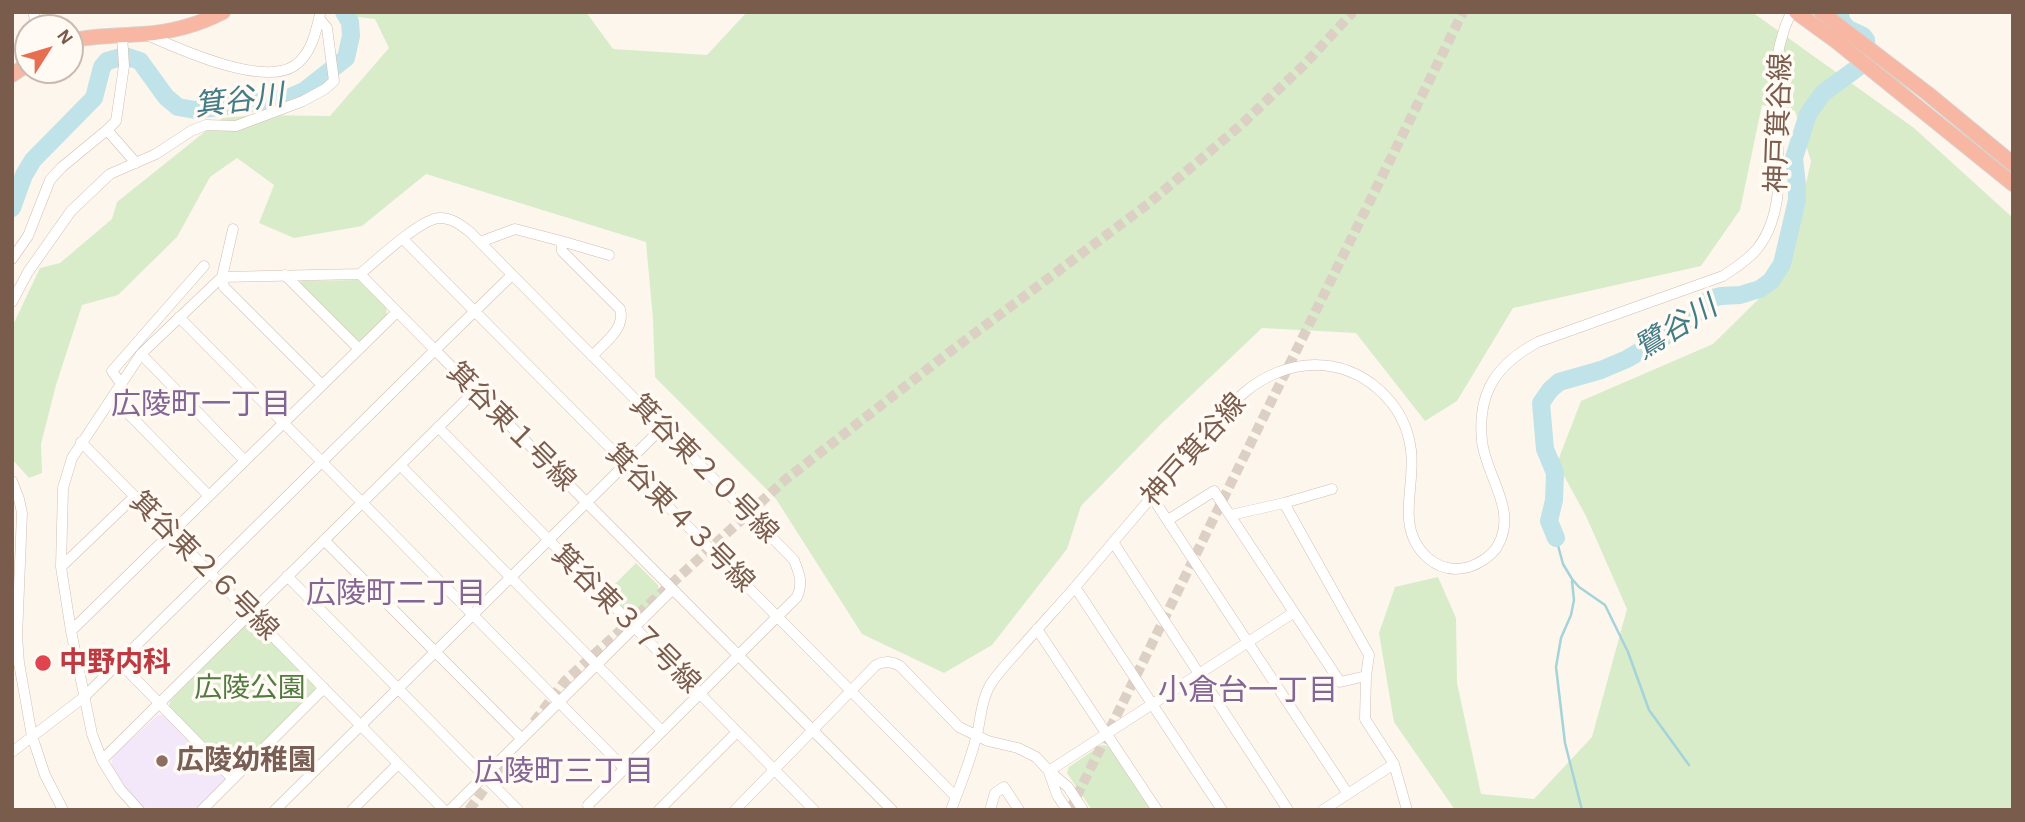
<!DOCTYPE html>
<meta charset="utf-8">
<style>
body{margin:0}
#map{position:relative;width:2025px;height:822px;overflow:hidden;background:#fdf6ec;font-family:"Alegreya Sans",sans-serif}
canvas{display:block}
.frame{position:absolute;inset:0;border:14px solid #7a5c4d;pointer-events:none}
.north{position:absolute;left:14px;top:14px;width:70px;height:70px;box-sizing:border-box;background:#fffaf3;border:2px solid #cabbb1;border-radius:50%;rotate:53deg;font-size:19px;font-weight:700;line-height:28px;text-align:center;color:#7a5c4d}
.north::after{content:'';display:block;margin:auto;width:24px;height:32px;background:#e76f51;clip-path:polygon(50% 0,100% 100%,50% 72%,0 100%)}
</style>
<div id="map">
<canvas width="2025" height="822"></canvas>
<div class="frame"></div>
<div class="north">N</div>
</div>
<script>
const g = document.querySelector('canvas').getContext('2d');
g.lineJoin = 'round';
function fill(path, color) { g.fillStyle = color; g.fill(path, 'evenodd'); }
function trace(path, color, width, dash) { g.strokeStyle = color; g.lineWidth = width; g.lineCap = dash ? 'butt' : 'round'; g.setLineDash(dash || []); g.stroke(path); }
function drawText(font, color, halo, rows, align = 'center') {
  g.font = font + ' "Alegreya Sans","Noto Sans JP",sans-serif'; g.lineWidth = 7; g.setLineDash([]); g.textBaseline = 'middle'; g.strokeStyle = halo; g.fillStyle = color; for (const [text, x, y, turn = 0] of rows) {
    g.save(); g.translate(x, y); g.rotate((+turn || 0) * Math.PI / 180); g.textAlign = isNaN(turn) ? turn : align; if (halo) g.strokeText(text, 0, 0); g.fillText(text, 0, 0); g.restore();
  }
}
fill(new Path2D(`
 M158,715h8l59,59 1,8 -29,28h-50l-24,-24 -12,-20 2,-10z`), '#f3e8fa');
fill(new Path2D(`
 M349,12h237l27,37 94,6 40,-43h1005l162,116 99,90v592h-558l-61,-88 -15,-89 16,-46 43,-10 18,41 1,65 24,111 53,5 58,-62 35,-128 -41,-93 -29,-53 24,-62 132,-57 74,-73 24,-110 -16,-50 -33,-6 -22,105 -39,56 -188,42 -56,93 -32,20 -69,-88 -94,-5 -101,96 -80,82 -14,43 -75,96 -48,28 -82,-39 -86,-135 -121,-122 -2,-58 -7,-77 -220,-68 -64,52 -68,12 -35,-15 15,-38 -37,-27 -27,19 -33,60 -59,58 -36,10 -26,80 -15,59 1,29 -13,5 -17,-19v-132l28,-59 20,-5 52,-44 5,-17 105,-84 35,-3 73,1 59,-68 -14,-29 -25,-3z
 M358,280l28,27 1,8 -25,26 -8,-1 -56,-56 4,-3z
 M636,563l22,22 1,10 -23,25 -7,-1 -24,-25z
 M246,624h9l60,61v8l-79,78 -8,-1 -59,-61 1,-8z
 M1101,745l8,1 42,64h-59l-25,-37 2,-6z`), '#d8ecc9');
trace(new Path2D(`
 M1556,538l7,26 9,15 7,8 26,18 23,47 21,58 40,55
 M1572,581l2,19 -3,15 -10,23 -5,29 9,76 17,67`), '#a5d3da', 2.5);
trace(new Path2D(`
 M12,208l12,-33 9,-15 61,-62 8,-31 5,-6 18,-5 15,5 26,36 12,10 17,3 93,-12 16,-7 42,-33 5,-22 -1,-14 -6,-10
 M1556,538l-7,-17 5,-21 1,-27 -10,-24 -4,-46 9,-13 9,-8 42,-12 26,-11 60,-36 22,-24 12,-3 19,-1 20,-6 11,-8 11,-17 15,-64v-15l-3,-27 14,-44 15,-21 37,-27 7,-13 -1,-13 -3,-4 -15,-7 -6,-7 -3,-10`), '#bfe3e8', 18);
trace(new Path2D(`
 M534,722l31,-41 220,-201 158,-123 205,-153 93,-79 62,-59 50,-54
 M469,810l39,-53
 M1070,810l393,-798`), '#dcd0c4', 10, [10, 5]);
const minor = new Path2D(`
 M33,12l5,16
 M145,34c32,14 116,53 149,32 17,-11 22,-34 26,-52
 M122,35l2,31 -8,55 -9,9 29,33
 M233,229l-11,48 2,10 98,98
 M403,239l553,558
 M561,241l48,14
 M480,242l35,-13 46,12 1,10 58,58c6,20 -16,34 -28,47
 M12,259l16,-23 22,-56 12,-13 45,-37
 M360,274c16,-13 61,-56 80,-56 12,0 21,7 30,14l324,328c6,15 9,23 3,37l-209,208 1,5
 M285,275l74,74
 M12,302l16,-30 43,-61 39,-37 46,-20 35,-23 15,-6 30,1 67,-25 22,-12 9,-8 -7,-53 -8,-10
 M179,317l445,451
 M141,354l104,107
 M121,384l-9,-13 92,-105
 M112,397l97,99
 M438,427l376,383
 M81,442l363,368
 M400,465l262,266
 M12,481l7,18 3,14 -5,124 2,26 13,73 13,39 18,35
 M1152,497l196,297
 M1284,503l85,152 -3,21 -1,43 29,45 13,46
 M1231,515l53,-12 48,-14
 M1168,520l46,-29 126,191 26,-6
 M324,540l198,199
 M1113,542l175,268
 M61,567l74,-71
 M287,576l231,234
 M1075,587l147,223
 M1037,629l120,181
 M71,631l326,-319
 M120,663l112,115
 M12,752l72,-55 351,-347 457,460
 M102,760l373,-369
 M1049,771l244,-158
 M1049,772l8,23 10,15
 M139,810l-19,-21 -18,-29 -10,-26 -21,-103 -10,-64 2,-79 9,-30 69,-104 81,-77 138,-3 75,76 77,-75
 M202,810l122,-122
 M275,810l387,-382
 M352,810l46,-46
 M450,810l222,-220
 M659,810l78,-78
 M735,810l141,-145c8,-4 16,-4 24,1l59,61 29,14 30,7 18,9 13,14 19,16 15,23
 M951,810c9,-24 19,-48 25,-72 5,-17 4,-34 13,-51 7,-13 19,-24 29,-36 19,-22 39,-43 58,-65 33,-39 66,-78 99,-116 22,-27 44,-56 70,-78 19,-16 44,-27 70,-27 48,0 90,37 96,85 3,24 -4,47 -2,70 3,30 28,56 60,47 10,-3 22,-11 28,-20 22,-36 -11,-70 -15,-106 -5,-49 15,-77 56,-99l185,-66c12,-8 24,-15 34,-27 36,-45 16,-115 18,-169 1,-24 6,-46 16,-68
 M990,810l5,-17 9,-6 15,23
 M1323,810l71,-46`);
const highway = new Path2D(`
 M1796,12l40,29 177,143
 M1821,12l106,81 86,71
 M70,41c24,-6 48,-5 73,-7 28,-2 55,-9 80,-22
 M12,75l16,-11`);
trace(minor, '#d1beb0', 11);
trace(highway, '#dad1cd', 16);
trace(minor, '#fff', 10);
trace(highway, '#f7b7a3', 14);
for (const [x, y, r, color] of [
 [43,663,9,"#e0444e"],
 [162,761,7,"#8d6e63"]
]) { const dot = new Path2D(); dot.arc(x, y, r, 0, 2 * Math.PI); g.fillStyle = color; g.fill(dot); trace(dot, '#fffaf3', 2.5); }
drawText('28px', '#7a5c4d', '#fffaf3', [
 ["神戸箕谷線",1779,123,-88],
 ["箕谷東１号線",511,427,45],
 ["神戸箕谷線",1194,450,-48],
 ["箕谷東２０号線",704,469,45],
 ["箕谷東４３号線",680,518,45],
 ["箕谷東２６号線",204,566,45],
 ["箕谷東３７号線",626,619,45]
]);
drawText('bold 28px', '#be3a42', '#fffaf3', [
 ["中野内科",59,663]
], 'left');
drawText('28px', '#537a41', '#fffaf3', [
 ["広陵公園",250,689]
]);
drawText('bold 28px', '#785e54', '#fffaf3', [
 ["広陵幼稚園",176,761]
], 'left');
drawText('italic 30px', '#437c86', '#fffaf3', [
 ["箕谷川",239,101,-7],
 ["鷺谷川",1676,328,-32]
]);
drawText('30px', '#846695', '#fffaf3', [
 ["広陵町一丁目",201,405],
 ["広陵町二丁目",396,594],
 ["小倉台一丁目",1248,691],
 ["広陵町三丁目",564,772]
]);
</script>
